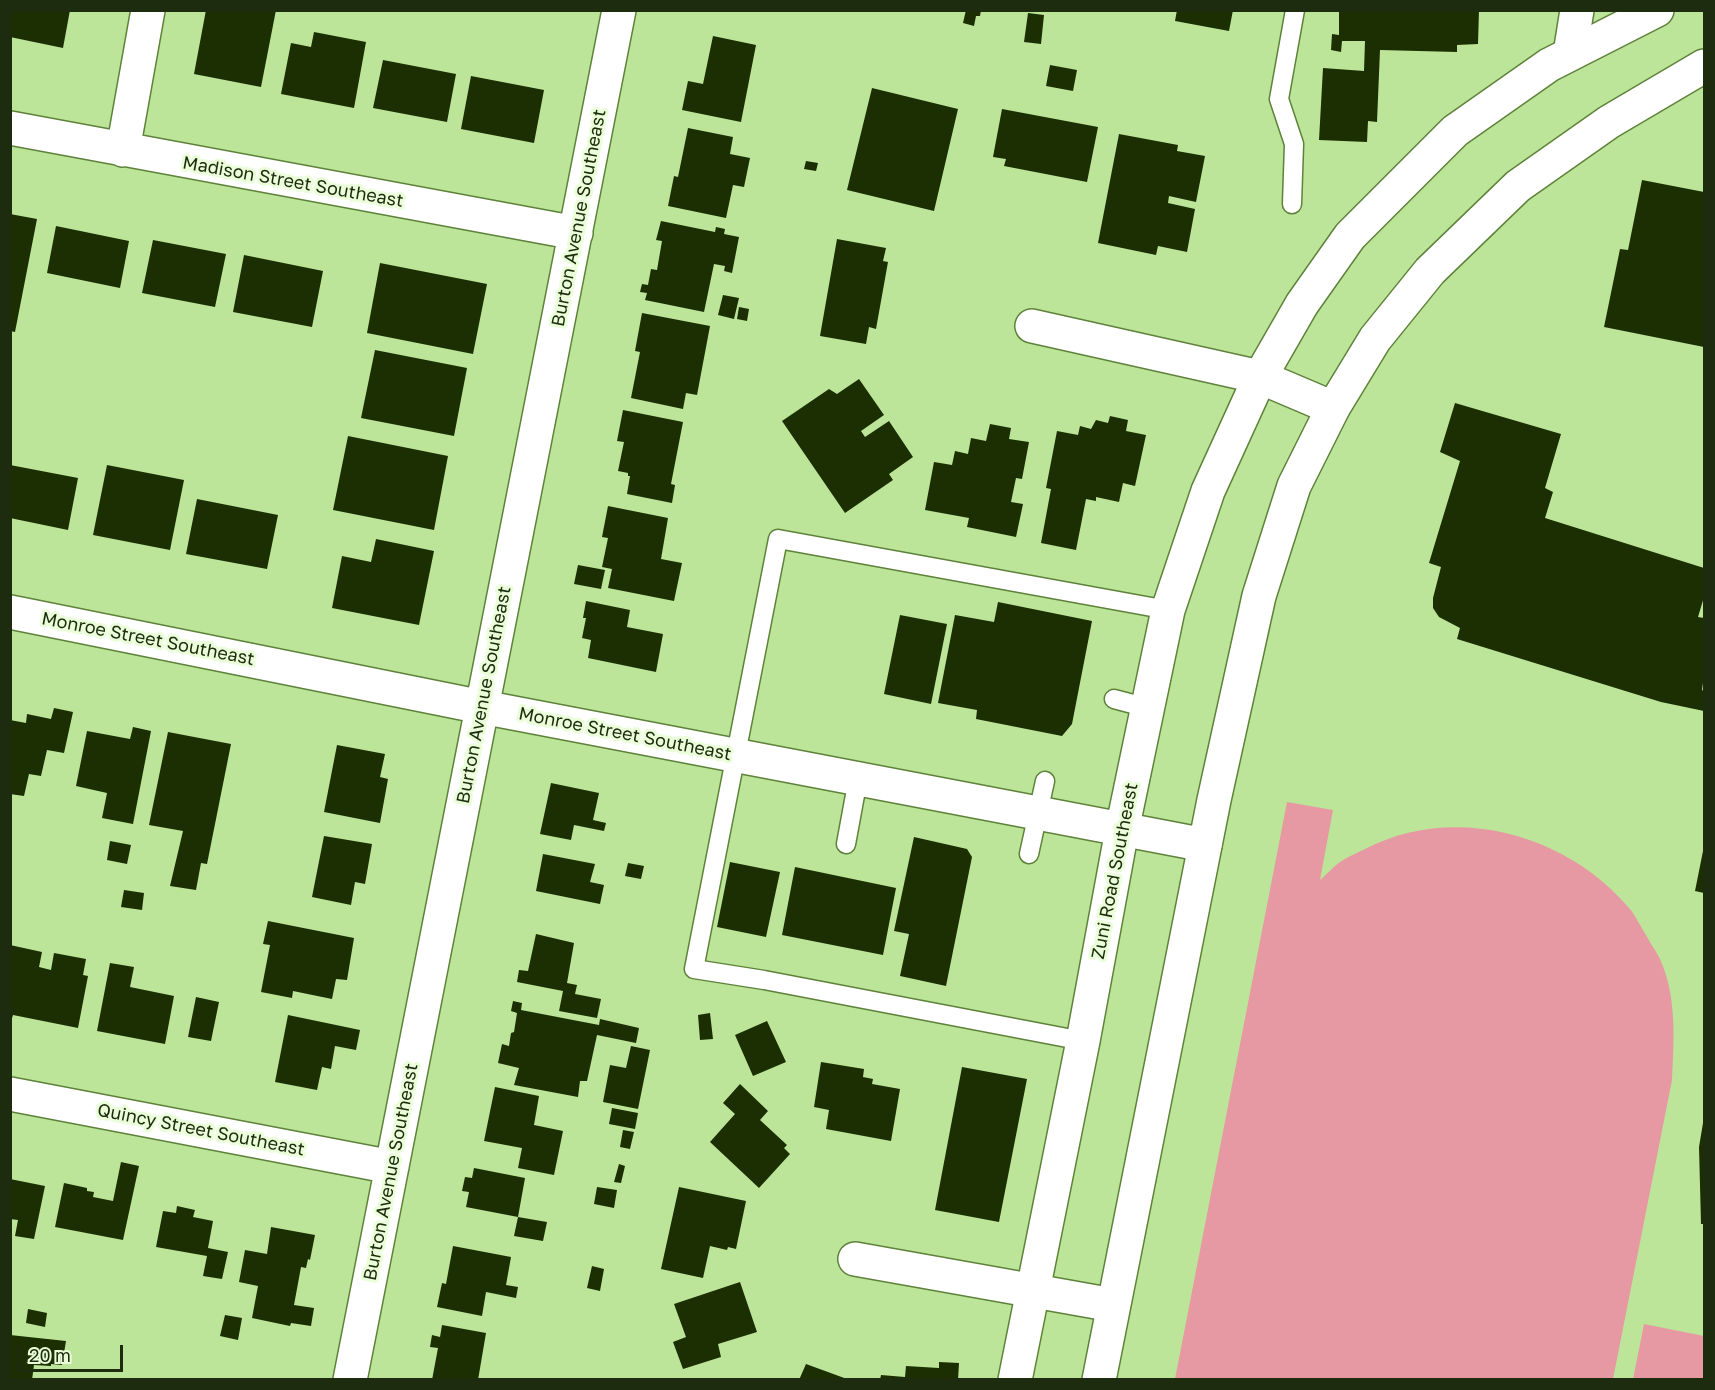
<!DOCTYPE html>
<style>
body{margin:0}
#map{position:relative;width:1715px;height:1390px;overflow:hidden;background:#bde599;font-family:"Golos Text",sans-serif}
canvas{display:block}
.frame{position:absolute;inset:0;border:12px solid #1d2c0e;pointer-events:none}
.scale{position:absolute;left:18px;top:1345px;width:105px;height:27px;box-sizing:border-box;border:3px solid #1d2c0e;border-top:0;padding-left:8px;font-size:18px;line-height:21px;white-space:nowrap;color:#1d2c0e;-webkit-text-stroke:4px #eaffd9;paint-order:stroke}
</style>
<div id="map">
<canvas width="1715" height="1390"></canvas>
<div class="frame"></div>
<div class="scale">20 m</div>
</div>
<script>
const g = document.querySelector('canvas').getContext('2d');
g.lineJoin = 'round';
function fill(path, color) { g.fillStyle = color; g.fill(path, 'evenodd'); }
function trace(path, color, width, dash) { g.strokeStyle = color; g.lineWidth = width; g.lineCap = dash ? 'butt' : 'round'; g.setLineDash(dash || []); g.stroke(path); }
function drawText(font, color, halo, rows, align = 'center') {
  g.font = font + ' "Golos Text",sans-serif'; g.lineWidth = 6; g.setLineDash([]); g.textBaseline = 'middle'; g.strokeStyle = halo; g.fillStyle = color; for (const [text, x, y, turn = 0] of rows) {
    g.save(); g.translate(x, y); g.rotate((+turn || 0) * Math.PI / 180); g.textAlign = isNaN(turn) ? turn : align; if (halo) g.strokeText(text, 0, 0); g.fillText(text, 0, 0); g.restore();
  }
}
fill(new Path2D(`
 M1287,802l46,8 -13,70c7,-6 13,-13 20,-18 7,-5 17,-9 25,-13 88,-46 201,-16 264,59 7,8 11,18 17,27 4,8 10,16 14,24 17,38 14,81 12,121l-59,299h-438z
 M1644,1324l60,12v43h-71z`), '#e699a3');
fill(new Path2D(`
 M10,10h60l-7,38 -53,-11z
 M206,10h70l-15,77 -67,-13z
 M966,10h15l-1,6h-4l-2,10 -11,-3z
 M1177,10h56l-4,21 -54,-10z
 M1339,10h140l-1,34 -21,1v7l-77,-2 -3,72 -9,-1 -1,21 -48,-2 4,-72 41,3 1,-30h-23l-1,11 -10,-2 1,-16 7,1z
 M1028,13l16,2 -3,29 -17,-2z
 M314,32l52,10 -12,66 -73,-14 10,-51 20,4z
 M713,36l43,9 -15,77 -59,-12 6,-29 15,3z
 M383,60l73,14 -9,48 -74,-14z
 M1050,65l27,5 -4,21 -27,-5z
 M471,76l73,14 -10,53 -73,-14z
 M872,88l86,21 -24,102 -87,-21z
 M1002,109l96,18 -11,55 -83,-16 2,-7 -13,-2z
 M688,128l45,9 -3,17 20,4 -6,29 -11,-2 -7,33 -58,-12 6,-30 4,1z
 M1119,134l59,11 -1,6 28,5 -9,46 -27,-6 -1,7 27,6 -8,43 -29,-6 -2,9 -58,-12z
 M806,161l12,2 -2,8 -12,-2z
 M1642,180l62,12v155l-100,-20 16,-78 8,1z
 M10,214l27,5 -22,113 -5,-1z
 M661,221l54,11 1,-5 9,2 -1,5 15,3 -7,36 -8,-2 1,-5 -11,-2 -10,48 -59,-12 2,-7 -7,-1 2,-8 6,1 3,-16 6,1 5,-29 -6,-1z
 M56,226l73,15 -9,47 -73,-15z
 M837,239l49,9 -3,13 5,1 -12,67 -7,-2 -3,17 -46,-8z
 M153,240l73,14 -11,53 -73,-14z
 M244,255l79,16 -11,56 -79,-15z
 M380,263l107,21 -14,70 -106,-21z
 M723,295l16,3 -5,21 -16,-4z
 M739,307l10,2 -2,12 -10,-2z
 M642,313l68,13 -13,69 -11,-2 -3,16 -52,-11 9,-46 -5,-1z
 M375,350l92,18 -13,68 -93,-18z
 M859,379l25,36 -23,16 4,6 24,-16 24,36 -24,17 4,6 -48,33 -63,-92 47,-32 8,5z
 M1455,403l106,31 -16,54 8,4 -8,26 159,50v29l-6,20 6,1v57l-2,15 2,1v20l-43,-9 -204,-63 3,-11 -21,-11 -6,-9v-10l8,-31 -12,-4 31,-102 -20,-9z
 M623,410l60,12 -12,62 4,1 -3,18 -45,-9 3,-18h-2v-3l-10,-2 6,-29 -7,-1z
 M1110,416l18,4 -2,11 20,4 -11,51 -12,-3 -4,19 -23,-5v4l-10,-2 -10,51 -35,-7 10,-54 -5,-1 11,-57 21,4 2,-9 11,3 5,-9 12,3z
 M990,424l21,4 -2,11 20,3 -7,37 -6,-1 -5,24 12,2 -7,33 -49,-10 2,-9 -44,-8 9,-48 18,3 3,-14 13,3 3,-16 15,3z
 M348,436l100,20 -14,74 -101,-20z
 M10,465l68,13 -10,52 -58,-12z
 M107,465l77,15 -14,70 -77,-15z
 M197,499l81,16 -11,54 -81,-15z
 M608,506l60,12 -7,41 21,4 -8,38 -66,-13 4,-19 -10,-2 6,-29 -6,-1z
 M376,539l58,12 -15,74 -87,-17 10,-52 29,6z
 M578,565l27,5 -4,19 -27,-5z
 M586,601l44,9 -3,17 36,7 -7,38 -68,-14 3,-18 -9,-2 4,-20h-3z
 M998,602l94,19 -20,103 -10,12 -86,-17 1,-9 -39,-7 17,-88 39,7z
 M900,615l47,9 -16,80 -47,-10z
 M54,708l19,4 -9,41 -17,-3 -6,26 -12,-2 -5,22 -14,-2v-74l16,3 1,-9 24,5z
 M133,727l18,4 -18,93 -31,-6 5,-25 -31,-7 11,-55 43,8z
 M168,732l63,12 -24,120 -6,-1 -5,27 -26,-4 13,-55 -34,-6z
 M337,745l48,9 -5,23 8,2 -8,44 -56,-11z
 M551,783l48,10 -6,27 13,3 -2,8 -30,-6 -3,15 -31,-6z
 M324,836l48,8 -7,40 -10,-2 -4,23 -39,-8z
 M914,837l53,12 5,8 -26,129 -46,-10 9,-42 -15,-3z
 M110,841l21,4 -4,19 -20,-4z
 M1703,851h1v42l-9,-2z
 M543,854l52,10 -5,18 14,3 -4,19 -64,-13z
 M730,862l50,10 -14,65 -49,-10z
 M628,863l16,3 -3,13 -16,-3z
 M795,867l101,21 -13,67 -101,-20z
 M124,890l20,3 -2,17 -21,-3z
 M268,921l86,17 -7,42 -11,-1 -4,20 -39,-8 -1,7 -31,-6 9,-47 -7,-1z
 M536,934l38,9 -7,40 10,2 -2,9 26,5 -4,19 -38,-7 4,-20 -46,-9 2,-12 9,1z
 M10,945l32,7 -3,15 12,3 3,-17 32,6 -3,16 5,1 -10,52 -65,-13 -3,10z
 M110,963l24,4 -4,20 44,9 -9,48 -68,-13z
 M196,997l23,5 -8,39 -23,-4z
 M513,1001l9,2 -1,7 78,15 1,-6 39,9 -3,15 -39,-8 -10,46h-7l-2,16 -64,-12 5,-17 -21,-5 4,-19 7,2 2,-13 3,-1 3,-19 -6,-2z
 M710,1013l3,26 -13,1 -2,-25z
 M288,1015l72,15 -4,20 -21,-4 -4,23 -9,-2 -5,23 -42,-8z
 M767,1021l19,41 -33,14 -18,-41z
 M631,1046l19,4 -12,59 -35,-7 7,-37 16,3z
 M821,1062l43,7 -1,8 10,2 -1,5 28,5 -9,52 -65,-12 3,-19 -15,-3z
 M962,1067l65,12 -28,143 -64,-12z
 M740,1084l28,27 -8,9 27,25 -3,3 6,6 -31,34 -49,-46 25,-28 -12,-11z
 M495,1087l44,9 -5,29 29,6 -9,44 -36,-7 4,-20 -38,-7z
 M612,1108l26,5 -3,16 -26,-5z
 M1703,1123l1,101h-3l-2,-77z
 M623,1130l11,2 -4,17 -10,-2z
 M121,1162l18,4 -16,74 -68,-13 9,-44 23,5v3l7,1 -1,5 20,4z
 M619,1164l6,2 -4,17 -7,-1z
 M474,1168l51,10 -7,39 29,5 -4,19 -29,-5 4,-19 -52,-10 3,-15 -7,-1 3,-14 7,1z
 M10,1179l35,7 -11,53 -19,-3 3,-16 -8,-1z
 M597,1187l20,3 -3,18 -20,-4z
 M679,1187l67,14 -10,48 -8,-2 -1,3 -17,-4 -7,32 -42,-9z
 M177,1206l18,4 -2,7 20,4 -5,27 20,4 -6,27 -19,-3 4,-20 -51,-9 7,-36 13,2z
 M271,1227l44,8 -5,25 -2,-1 -2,9 -5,-1 -7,38 20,3 -3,18 -20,-3 -1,3 -38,-8 6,-32 -19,-4 6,-32 22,4z
 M453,1246l58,11 -5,28 12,2 -2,11 -30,-6 -4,24 -45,-9 5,-24 4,1z
 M592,1266l12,3 -4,22 -13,-3z
 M740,1282l17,50 -39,12 3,13 -38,12 -10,-27 13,-5 -12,-33z
 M28,1309l19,4 -2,14 -19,-4z
 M225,1315l17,3 -4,22 -18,-4z
 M442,1325l44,8 -8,47h-46l6,-32 -8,-1 2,-12 8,2z
 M10,1335l56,6 -4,24 -11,-1v2l-17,-1 -2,15h-22z
 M939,1362l20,1 -1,17h-78l1,-5 24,2 1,-11 33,2z
 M806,1364l41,15v1h-48z`), '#1b2f02');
const lane = new Path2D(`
 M1292,204l2,-60 -15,-45 16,-89
 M1114,699l34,9
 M846,844l12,-65
 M1029,854l16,-73
 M1083,1041l-319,-61 -70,-11 84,-430 390,71`);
const street = new Path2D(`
 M1570,54l7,-44
 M10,128l566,105
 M123,150l25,-140
 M1032,326l228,51 73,31
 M10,612l472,95 723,138
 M10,1094l382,73
 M855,1259l258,46
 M350,1380l269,-1370`);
const secondary = new Path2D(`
 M1015,1380l68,-339 39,-211 46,-220 40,-119 52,-114 42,-73 48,-68 105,-105 94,-66 108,-55
 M1099,1380l115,-580 45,-204 35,-110 39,-78 42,-69 55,-68 88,-85 91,-64 95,-56`);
trace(lane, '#5e823a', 21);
trace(street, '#5e823a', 36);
trace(secondary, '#5e823a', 36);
trace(lane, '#fff', 18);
trace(street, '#fff', 33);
trace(secondary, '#fff', 33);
drawText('18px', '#1d2c0e', '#eaffd9', [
 ["Madison Street Southeast",293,182,10],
 ["Burton Avenue Southeast",579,218,-79],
 ["Monroe Street Southeast",148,639,11],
 ["Burton Avenue Southeast",484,695,-79],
 ["Monroe Street Southeast",625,734,11],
 ["Zuni Road Southeast",1115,871,-79],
 ["Quincy Street Southeast",201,1130,11],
 ["Burton Avenue Southeast",391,1172,-79]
]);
</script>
